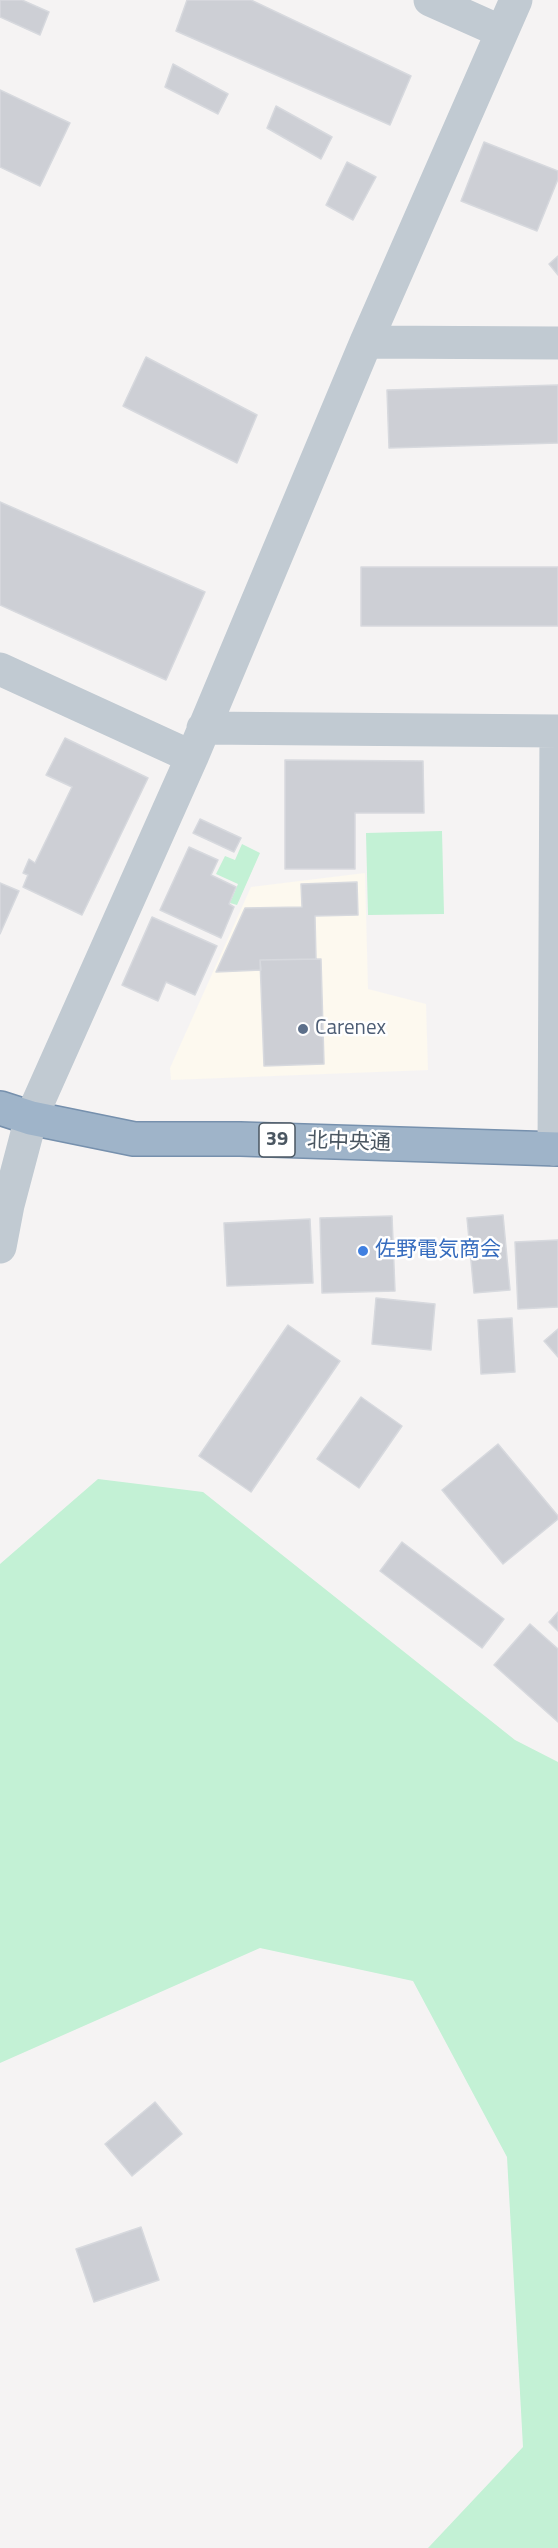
<!DOCTYPE html>
<meta charset="utf-8">
<style>
body{margin:0}
canvas{display:block;background:#f5f3f3}
</style>
<canvas width="558" height="2548"></canvas>
<script>
const g = document.querySelector('canvas').getContext('2d');
g.lineJoin = 'round';
function fill(path, color) { g.fillStyle = color; g.fill(path, 'evenodd'); }
function trace(path, color, width, dash) { g.strokeStyle = color; g.lineWidth = width; g.lineCap = dash ? 'butt' : 'round'; g.setLineDash(dash || []); g.stroke(path); }
function drawText(font, color, halo, rows, align = 'center') {
  g.font = font + ' "Titillium Web","Noto Sans JP",sans-serif'; g.lineWidth = 5; g.setLineDash([]); g.textBaseline = 'middle'; g.strokeStyle = halo; g.fillStyle = color; for (const [text, x, y, turn = 0] of rows) {
    g.save(); g.translate(x, y); g.rotate((+turn || 0) * Math.PI / 180); g.textAlign = isNaN(turn) ? turn : align; if (halo) g.strokeText(text, 0, 0); g.fillText(text, 0, 0); g.restore();
  }
}
fill(new Path2D(`
 M365,873l3,116 58,15 2,66 -257,10 -1,-12 81,-181z`), '#fdf9ef');
fill(new Path2D(`
 M442,831l2,83 -76,1 -2,-82z
 M242,844l18,9 -23,52 -7,-2 8,-19 -22,-10 9,-18 10,4z
 M98,1479l105,13 312,248 43,22v786h-130l95,-101 -16,-290 -94,-176 -153,-33 -260,115v-499z`), '#c3f1d5');
const building = new Path2D(`
 M0,0h22l27,12 -9,23 -40,-18z
 M187,0h64l160,76 -21,49 -214,-94z
 M173,64l55,30 -10,20 -53,-27z
 M0,90l70,33 -30,63 -40,-19z
 M276,106l56,31 -11,22 -54,-31z
 M484,142l74,29v8l-21,52 -76,-30z
 M347,162l29,15 -23,43 -27,-15z
 M558,256v19l-9,-11z
 M146,357l111,58 -20,48 -114,-57z
 M558,385v58l-169,5 -2,-58z
 M0,502l205,90 -39,88 -166,-75z
 M361,567h197v59h-197z
 M65,738l83,40 -66,137 -59,-28 5,-12 -5,-2 6,-14 6,4 37,-76 -26,-12z
 M285,760l138,1 1,52h-69v56h-70z
 M200,819l41,19 -7,14 -41,-19z
 M189,847l29,13 -7,15 25,12 -7,17 5,3 -13,31 -61,-28z
 M357,882l1,33 -43,1 1,43 -56,1 1,10 -45,2 29,-64 57,-1 -1,-23z
 M0,883l19,8 -19,43z
 M152,917l65,29 -22,49 -29,-13 -8,19 -36,-16z
 M321,959l3,105 -60,2 -4,-106z
 M503,1215l7,75 -36,3 -7,-75z
 M392,1216l3,75 -73,2 -2,-75z
 M310,1219l3,64 -86,3 -3,-63z
 M558,1240v67l-40,2 -3,-67z
 M376,1298l59,6 -4,46 -59,-6z
 M512,1318l3,54 -34,2 -3,-54z
 M288,1325l52,36 -89,131 -52,-36z
 M558,1329v28l-14,-16z
 M361,1397l41,29 -43,62 -42,-29z
 M498,1444l60,72v3l-55,45 -61,-74z
 M402,1542l102,77 -22,29 -102,-77z
 M558,1612v19l-9,-9z
 M530,1624l28,25v73l-64,-57z
 M155,2102l27,32 -50,42 -27,-32z
 M141,2227l18,53 -65,22 -18,-53z`);
fill(building, '#cdcfd5');
trace(building, '#d7d9de', 1.5);
const trunk = new Path2D(`
 M0,1108l31,10 103,21h106l318,10`);
trace(trunk, '#7690ad', 36);
trace(new Path2D(`
 M430,0l72,32
 M366,342l192,1
 M0,669l192,88
 M203,728l355,3
 M31,1118l161,-361 174,-415 150,-342
 M554,1149l2,-418`), '#c1cad2', 33);
trace(new Path2D(`
 M0,1247l8,-42 23,-87`), '#c1cad2', 33);
trace(trunk, '#9fb4c9', 33);
for (const [x, y, r, color] of [
 [303,1029,6,"#5c6f8a"],
 [363,1251,6,"#3f7fe0"]
]) { const dot = new Path2D(); dot.arc(x, y, r, 0, 2 * Math.PI); g.fillStyle = color; g.fill(dot); trace(dot, '#fff', 2); }
for (const [x, y, w] of [
 [277,1140,36]
]) { const box = new Path2D(); box.roundRect(x - w / 2, y - 17, w, 34, 4.5); g.fillStyle = '#fff'; g.fill(box); trace(box, '#4a5661', 1.5); }
drawText('bold 20px', '#4a5661', null, [
 ["39",277,1140]
]);
drawText('21px', '#4e5e75', '#fff', [
 ["Carenex",315,1029]
], 'left');
drawText('21px', '#4a5661', '#fff', [
 ["北中央通",349,1143,2]
]);
drawText('21px', '#366cbe', '#fff', [
 ["佐野電気商会",375,1251]
], 'left');
</script>
